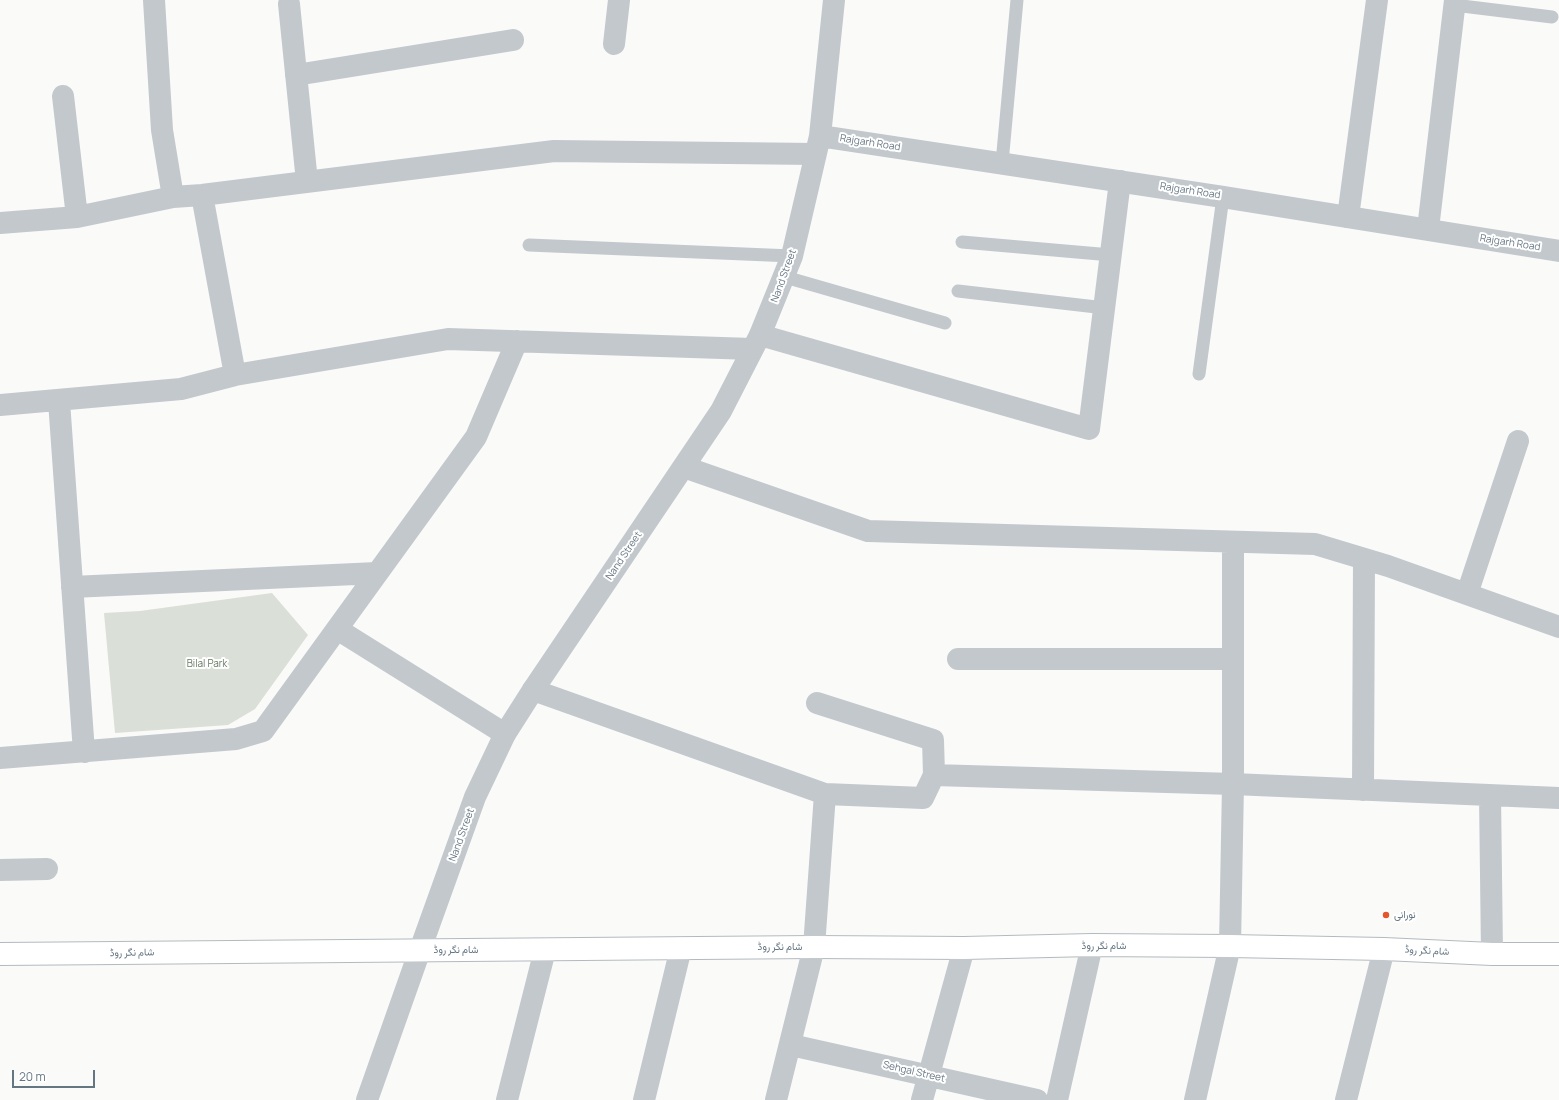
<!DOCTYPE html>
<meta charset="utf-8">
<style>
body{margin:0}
#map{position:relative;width:1559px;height:1100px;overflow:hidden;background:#fafaf8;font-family:Manrope,sans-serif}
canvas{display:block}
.scale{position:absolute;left:12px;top:1070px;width:83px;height:18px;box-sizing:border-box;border:2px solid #657683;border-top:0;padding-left:5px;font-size:12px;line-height:14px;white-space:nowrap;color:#657683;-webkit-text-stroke:3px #fff;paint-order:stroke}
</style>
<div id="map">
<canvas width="1559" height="1100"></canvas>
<div class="scale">20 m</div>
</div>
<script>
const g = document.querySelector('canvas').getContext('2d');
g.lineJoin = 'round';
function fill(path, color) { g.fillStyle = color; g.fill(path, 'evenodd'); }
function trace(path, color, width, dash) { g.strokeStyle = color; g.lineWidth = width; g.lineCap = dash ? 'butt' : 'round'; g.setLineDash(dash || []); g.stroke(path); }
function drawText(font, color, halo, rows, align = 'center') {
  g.font = font + ' Manrope,Vazirmatn,sans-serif'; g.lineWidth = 4; g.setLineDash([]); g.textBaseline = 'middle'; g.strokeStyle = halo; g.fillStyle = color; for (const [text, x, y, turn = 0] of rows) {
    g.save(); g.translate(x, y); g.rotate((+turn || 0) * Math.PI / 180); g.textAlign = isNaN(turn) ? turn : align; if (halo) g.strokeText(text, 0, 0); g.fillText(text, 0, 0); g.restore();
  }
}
fill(new Path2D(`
 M272,593l36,42 -53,74 -27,16 -113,8 -11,-120 36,-2z`), '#dadfd7');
const secondary = new Path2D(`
 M0,954l814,-7 150,1 128,-3 138,1 154,3 108,5h67`);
trace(secondary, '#b3babf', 24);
trace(new Path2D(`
 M1454,5l98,12
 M1002,163l15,-163
 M962,242l149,13
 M529,245l263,11
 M785,277l160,46
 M958,291l147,17
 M1199,374l24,-177`), '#c3c8cc', 13);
trace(new Path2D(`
 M154,0l8,130 11,67 29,-2 352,-44 261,3
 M289,4l18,178
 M614,44l5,-44
 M296,75l217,-35
 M63,96l14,121
 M202,195l33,180
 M1348,217l29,-217
 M0,223l77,-6 96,-20
 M1428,229l27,-229
 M760,335l329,94 31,-248
 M59,401l25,351
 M0,405l181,-16 54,-14 213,-36 304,10
 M684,467l184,64 447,13 73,22 171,61
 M72,587l305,-14
 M1467,594l51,-153
 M337,629l168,105
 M958,659h275
 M533,690l292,104 98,4 11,-23
 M817,703l116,37 1,35 299,9 326,14
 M0,758l236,-19 27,-8 213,-294 41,-96
 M1363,790l1,-231
 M1490,795l2,159
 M0,870l47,-1
 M791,1045l246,55
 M367,1100l53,-150
 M507,1100l38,-150
 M644,1100l37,-152
 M776,1100l38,-153 11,-153
 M922,1100l42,-152
 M1057,1100l35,-155
 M1195,1100l35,-154 3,-162v-242
 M1346,1100l38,-151`), '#c3c8cc', 22);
trace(new Path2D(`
 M820,136l403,61 336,54
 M420,950l55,-153 30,-63 28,-44 188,-279 39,-76 32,-79 28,-120 14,-136`), '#c3c8cc', 22);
trace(secondary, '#fff', 22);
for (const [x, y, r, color] of [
 [1386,915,4,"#e4572e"]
]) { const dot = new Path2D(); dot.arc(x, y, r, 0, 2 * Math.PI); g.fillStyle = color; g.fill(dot); trace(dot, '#fff', 1.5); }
drawText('10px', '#657683', '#fff', [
 ["Rajgarh Road",870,143,9],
 ["Rajgarh Road",1190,191,9],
 ["Rajgarh Road",1510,243,9],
 ["Nand Street",784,276,-70],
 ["Nand Street",624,556,-56],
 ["Nand Street",462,835,-70],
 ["شام نگر روڈ",1104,946],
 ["شام نگر روڈ",780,947],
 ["شام نگر روڈ",456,950],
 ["شام نگر روڈ",1427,951,3],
 ["شام نگر روڈ",132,953,-1],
 ["Sehgal Street",914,1072,13]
]);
drawText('10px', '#687a64', '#fff', [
 ["Bilal Park",207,664]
]);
drawText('10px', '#657683', '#fff', [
 ["نورانی",1394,915]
], 'left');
</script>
